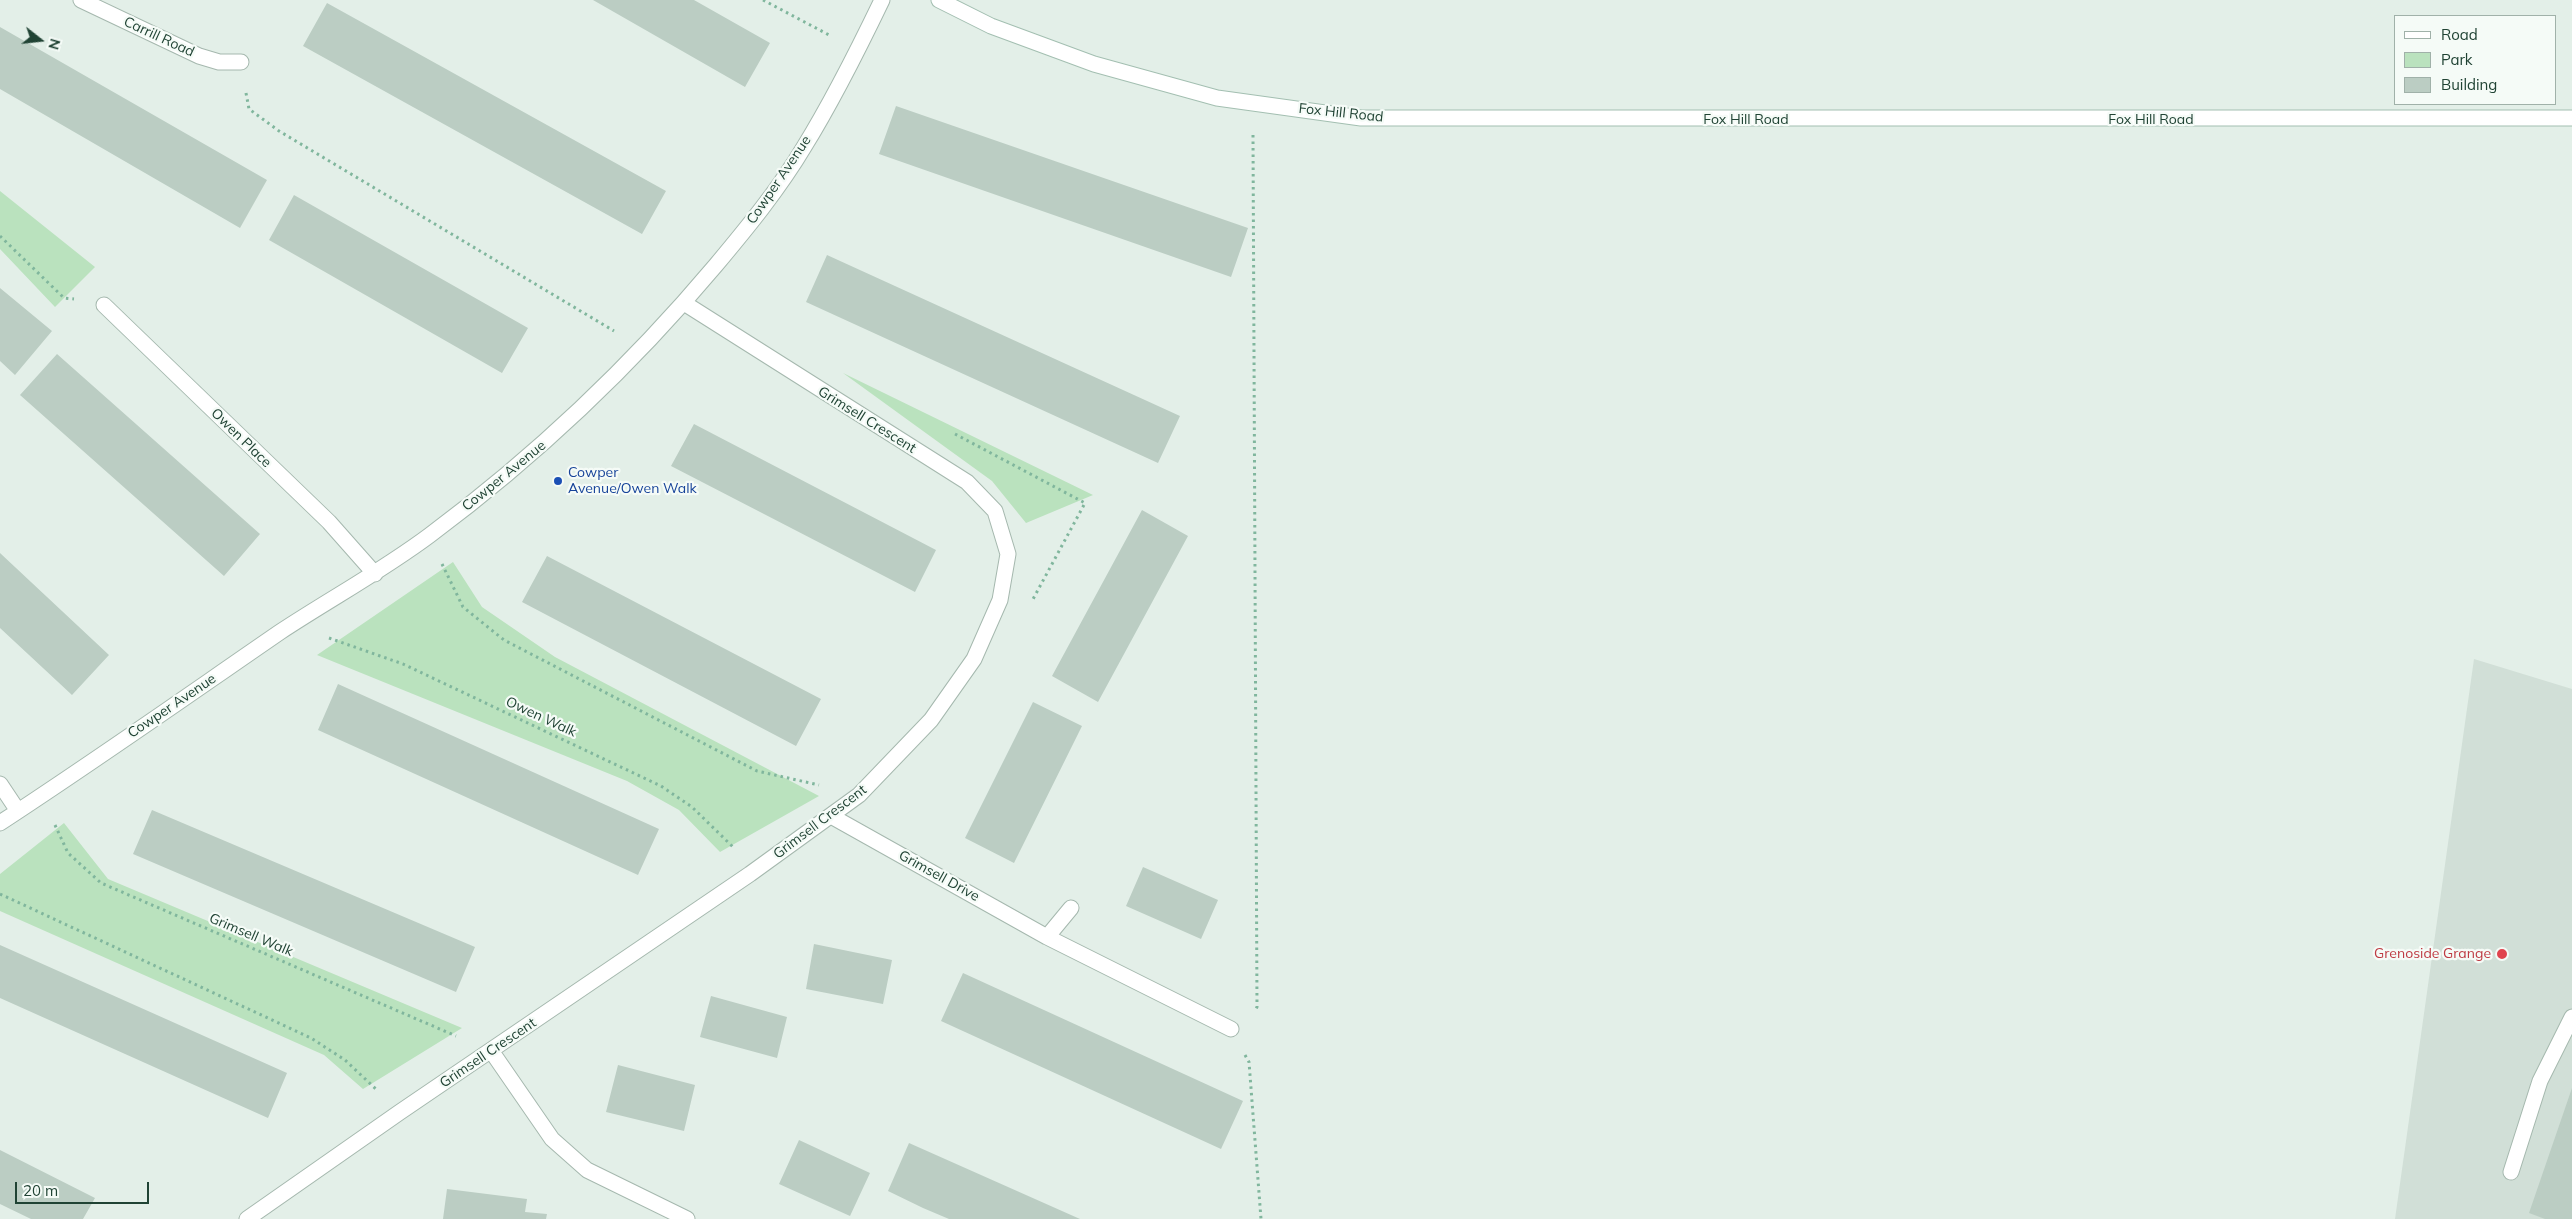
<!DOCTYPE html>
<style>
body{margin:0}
#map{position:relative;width:2572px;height:1219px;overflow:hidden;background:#e3efe8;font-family:Mulish,sans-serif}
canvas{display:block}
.legend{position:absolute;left:2394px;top:15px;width:162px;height:90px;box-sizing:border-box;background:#f5fbf7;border:1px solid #a0b1a9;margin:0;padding:6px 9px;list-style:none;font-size:15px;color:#204334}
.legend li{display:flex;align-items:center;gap:10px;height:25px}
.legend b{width:25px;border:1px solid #a0b1a9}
.north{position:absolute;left:15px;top:15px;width:50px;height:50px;-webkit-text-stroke:4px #f5fbf7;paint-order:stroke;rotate:106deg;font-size:14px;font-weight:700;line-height:20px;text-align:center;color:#204334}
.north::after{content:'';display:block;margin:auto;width:18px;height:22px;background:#204334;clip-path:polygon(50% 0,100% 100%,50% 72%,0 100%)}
.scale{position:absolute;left:15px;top:1182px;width:134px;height:22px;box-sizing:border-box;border:2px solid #204334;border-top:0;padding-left:6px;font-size:15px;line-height:18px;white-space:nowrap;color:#204334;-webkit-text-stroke:4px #f5fbf7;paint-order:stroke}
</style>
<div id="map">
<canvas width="2572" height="1219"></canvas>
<ul class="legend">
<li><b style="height:6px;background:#fff"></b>Road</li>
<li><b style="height:14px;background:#bae2be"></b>Park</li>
<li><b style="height:14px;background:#bbcdc3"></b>Building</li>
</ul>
<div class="north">N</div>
<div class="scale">20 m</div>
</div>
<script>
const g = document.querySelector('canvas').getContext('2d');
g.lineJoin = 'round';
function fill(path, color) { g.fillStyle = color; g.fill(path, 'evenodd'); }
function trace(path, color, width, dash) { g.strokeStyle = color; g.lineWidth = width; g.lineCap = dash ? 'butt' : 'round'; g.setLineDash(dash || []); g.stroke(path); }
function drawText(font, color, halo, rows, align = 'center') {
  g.font = font + ' Mulish,sans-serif'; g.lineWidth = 4.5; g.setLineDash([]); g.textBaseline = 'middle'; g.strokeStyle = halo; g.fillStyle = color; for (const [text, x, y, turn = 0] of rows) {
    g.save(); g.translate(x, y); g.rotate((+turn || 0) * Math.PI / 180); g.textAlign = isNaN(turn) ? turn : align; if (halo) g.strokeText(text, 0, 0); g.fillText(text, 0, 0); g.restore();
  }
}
fill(new Path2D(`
 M2474,659l98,30v530h-177z`), '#d1dfd7');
fill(new Path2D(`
 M0,191l95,76 -40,40 -55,-58z
 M843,373l250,122 -67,28 -34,-42z
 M453,562l29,45 73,50 264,139 -99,56 -41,-42 -52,-29 -310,-126z
 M64,823l44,56 354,149 -99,61 -39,-34 -324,-144v-37z`), '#bae2be');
fill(new Path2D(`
 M593,0h101l76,43 -25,44z
 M327,3l339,188 -24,43 -339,-188z
 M0,27l267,153 -27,48 -240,-139z
 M896,106l352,122 -17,49 -352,-123z
 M294,195l234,133 -26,45 -233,-133z
 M827,255l353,161 -22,47 -352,-161z
 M0,288l52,43 -37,44 -15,-14z
 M57,354l203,180 -36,42 -204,-181z
 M694,424l242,126 -21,42 -244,-126z
 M1142,510l46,26 -90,166 -46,-26z
 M0,553l109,102 -37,40 -72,-67z
 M547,556l274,143 -25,47 -274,-144z
 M338,684l321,145 -21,46 -320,-145z
 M1033,702l49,24 -68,137 -49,-25z
 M152,810l323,137 -19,45 -323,-138z
 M1143,867l75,33 -17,39 -75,-33z
 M814,944l78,16 -9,44 -77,-15z
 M0,945l287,128 -19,45 -268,-120z
 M963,973l280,128 -22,48 -280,-128z
 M711,996l76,21 -10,41 -77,-21z
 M618,1065l77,20 -11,46 -78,-19z
 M2572,1088v131h-27l-16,-6z
 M799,1140l71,33 -20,43 -71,-32z
 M909,1143l171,76h-131l-26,-11 -35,-17z
 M0,1150l95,48 -12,21h-52l-31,-15z
 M447,1189l80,10 -2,13 22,2 -1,5h-103z`), '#bbcdc3');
const lane = new Path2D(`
 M2511,1172l29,-91 32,-64`);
const street = new Path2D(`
 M81,0l118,56 20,6h22
 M104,305l225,217 46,52
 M0,784l18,27
 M831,816l216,121 184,92
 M0,823c95,-62 187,-127 280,-191 50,-33 102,-61 150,-97 106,-79 201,-169 286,-270 31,-37 63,-76 88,-118 29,-47 54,-97 78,-147
 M1047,937l24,-29
 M492,1052l60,87 35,31 100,49
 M247,1219l153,-107 350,-238 109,-79 72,-75 43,-61 26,-59 8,-46 -13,-43 -28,-29 -283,-179`);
const secondary = new Path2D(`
 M939,0l52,26 103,38 123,34 144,20h1211`);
trace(lane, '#a5b8ae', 17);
trace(street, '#a5b8ae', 17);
trace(secondary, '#a3bfb1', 17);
trace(new Path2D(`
 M763,0l68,36
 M246,93l3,16 30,22 335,200
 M1253,135l4,872 -2,4
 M0,236l64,62 10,1
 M955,434l130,69 -53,98
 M442,564l21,43 41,33 253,131 62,14
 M329,638l74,26 258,122 31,21 41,40
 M55,825l13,28 33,30 355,153
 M0,894l311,144 34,22 33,31
 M1245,1055l4,7 12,157`), '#80b69d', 3, [2.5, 4]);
trace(lane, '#fff', 15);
trace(street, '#fff', 15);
trace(secondary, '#fff', 15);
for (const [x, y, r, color] of [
 [558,481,5,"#1a4fb4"],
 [2502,954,6,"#e0444e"]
]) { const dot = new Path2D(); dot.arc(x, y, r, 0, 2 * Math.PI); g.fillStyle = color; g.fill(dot); trace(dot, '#f5fbf7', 2); }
drawText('14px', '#204334', '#f5fbf7', [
 ["Carrill Road",159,37,25],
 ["Fox Hill Road",1341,113,6],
 ["Fox Hill Road",1746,120],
 ["Fox Hill Road",2151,120],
 ["Cowper Avenue",779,180,-56],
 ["Grimsell Crescent",867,420,32],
 ["Owen Place",241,438,44],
 ["Cowper Avenue",504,476,-39],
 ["Cowper Avenue",172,706,-34],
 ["Owen Walk",541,717,25],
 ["Grimsell Crescent",820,822,-37],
 ["Grimsell Drive",939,876,29],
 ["Grimsell Walk",251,935,23],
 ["Grimsell Crescent",488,1053,-34]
]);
drawText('14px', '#164399', '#f5fbf7', [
 ["Cowper",568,473],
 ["Avenue/Owen Walk",568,489]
], 'left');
drawText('14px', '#be3a42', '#f5fbf7', [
 ["Grenoside Grange",2491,954]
], 'right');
</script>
